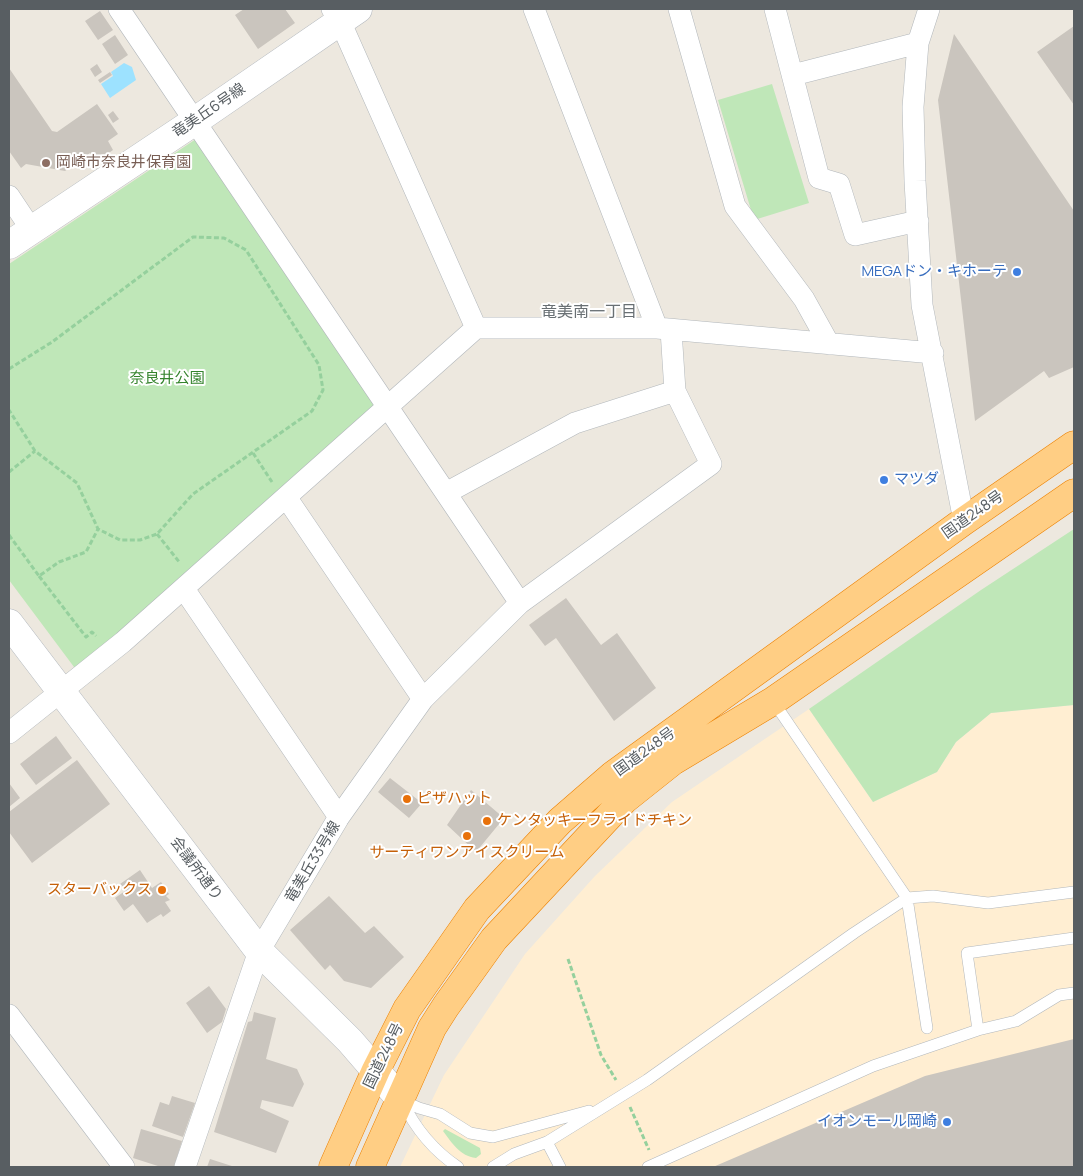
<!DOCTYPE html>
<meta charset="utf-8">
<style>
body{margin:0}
#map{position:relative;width:1083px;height:1176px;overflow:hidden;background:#ede8df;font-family:Manrope,sans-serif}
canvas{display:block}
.frame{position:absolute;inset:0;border:10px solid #585e62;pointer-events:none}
</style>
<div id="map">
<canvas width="1083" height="1176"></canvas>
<div class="frame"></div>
</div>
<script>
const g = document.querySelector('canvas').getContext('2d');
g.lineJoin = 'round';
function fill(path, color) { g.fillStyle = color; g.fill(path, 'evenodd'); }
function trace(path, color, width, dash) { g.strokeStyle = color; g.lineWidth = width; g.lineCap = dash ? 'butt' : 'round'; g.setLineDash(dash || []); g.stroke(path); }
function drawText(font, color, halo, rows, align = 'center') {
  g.font = font + ' Manrope,"Noto Sans JP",sans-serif'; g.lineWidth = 4; g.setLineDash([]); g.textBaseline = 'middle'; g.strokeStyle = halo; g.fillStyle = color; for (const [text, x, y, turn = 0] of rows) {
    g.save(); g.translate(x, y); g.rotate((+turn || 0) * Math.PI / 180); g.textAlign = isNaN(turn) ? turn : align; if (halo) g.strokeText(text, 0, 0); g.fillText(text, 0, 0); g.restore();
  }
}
fill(new Path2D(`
 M1074,705v462h-674l44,-92 81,-121 70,-78 77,-74 137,-93 64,93 64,-30 19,-30 35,-29z`), '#ffeed2');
fill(new Path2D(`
 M772,84l37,119 -55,17 -36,-120z
 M196,139l182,267 -301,265 -68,-91v-316z
 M1074,529v176l-83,8 -35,29 -19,30 -64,30 -64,-93 172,-119z
 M445,1129l35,19 1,6 -5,4c-16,-2 -24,-15 -33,-27z`), '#bfe7b8');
fill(new Path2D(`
 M124,63l8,4 4,13 -26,18 -9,-14 12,-8 -2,-4z`), '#9de2ff');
fill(new Path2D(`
 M244,9h41l10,14 -37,26 -23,-34z
 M100,11l13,19 -15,10 -13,-19z
 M1074,26v79l-37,-53z
 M954,34l120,177v156l-25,11 -5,-7 -69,50 -37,-321z
 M115,35l13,20 -13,9 -13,-20z
 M97,64l5,8 -7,5 -5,-8z
 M9,68l43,63 5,1 40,-28 21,30 -10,7 5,9 -17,12 -6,-9 -25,18 -39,-7 -5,4 -12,-17z
 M110,72l2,3 -12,8 -2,-3z
 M113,111l6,8 -6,4 -5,-8z
 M566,598l35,47 16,-12 39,55 -42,33 -58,-83 -11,8 -16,-21z
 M56,736l16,22 -36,27 -16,-21z
 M77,760l33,44 -78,59 -23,-31v-20z
 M390,778l32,25 -13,15 -31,-26z
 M9,783l11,15 -11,9z
 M471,790l33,28 -28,34 -29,-27z
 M140,870l12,18 9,-6 8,12 -3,2 4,4 -5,2 6,9 -8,6 -2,-3 -14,9 -14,-19 -9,7 -9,-13 10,-7 -5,-7z
 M329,896l36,37 9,-7 30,31 -33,31 -27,-7 -14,-16 -5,5 -35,-40z
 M209,986l17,23 -4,13 -15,11 -21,-30z
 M254,1012l22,6 -10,41 31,10 7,15 -11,23 -31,-7 -2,8 29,13 -13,32 -62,-21 34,-110 4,-1z
 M1074,1039v128h-361l212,-91z
 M172,1096l23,7 -12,34 -31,-11 8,-24 9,3z
 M141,1129l41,12 -8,26h-13l-28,-9z
 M210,1159l25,8h-28z`), '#cac5be');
const lane = new Path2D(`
 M773,701l134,197 20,130
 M978,1030l-11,-77 107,-15
 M401,1100l18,8 21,6 30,19 23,4 96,-26
 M402,1101c13,27 32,50 56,66
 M547,1142l13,25
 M493,1167l21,-13 33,-12 100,-62 207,-147 53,-35 26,-2 55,7 86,-11
 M648,1167l225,-101 105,-36 38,-9 43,-26 15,-2`);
const street = new Path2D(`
 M119,9l401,594
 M332,9l8,12 136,307
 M534,9l123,319
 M679,9l56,197 69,93 25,45
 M775,9l44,169 20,6 16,51 63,-14
 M929,9l-11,34 -5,64 2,74 7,124 42,216
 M793,75l125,-32
 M9,196l22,33
 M446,493l129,-70 100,-32
 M286,497l137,202
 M184,589l155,228
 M9,733l114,-91 353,-314h181l276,25
 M9,1015l115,152
 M185,1167l74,-216 80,-134 84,-118 97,-96 191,-139 -36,-73 -4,-61`);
const secondary = new Path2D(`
 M9,245l186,-124 163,-112
 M9,623l250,328 91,90 51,59`);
const highway = new Path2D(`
 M333,1167l43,-97 31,-61 70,-100 83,-88 53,-46 351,-254 110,-76
 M370,1167l62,-139 14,-22 48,-67 130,-139 49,-39 100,-60 301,-208`);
trace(lane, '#b2b7bb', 12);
trace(street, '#b2b7bb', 22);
trace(secondary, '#b3b8be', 29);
trace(highway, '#ec8100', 29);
trace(new Path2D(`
 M9,369l43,-27 141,-105 31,1 22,12 73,115 4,25 -11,21 -119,83 -36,40 -17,6h-20l-22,-11 -21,-46 -42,-32 -26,-41
 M253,453l19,29
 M9,472l26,-21
 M157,534l23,29
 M9,535l30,41 20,-14 27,-10 12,-23
 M39,576l47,61 6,-5 4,4
 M568,959l33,96 15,25
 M630,1107l19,43`), '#95d09d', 3, [5, 2.5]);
trace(lane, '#fff', 11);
trace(street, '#fff', 21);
trace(secondary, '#fff', 28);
trace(highway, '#ffce84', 28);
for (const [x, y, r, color] of [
 [46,163,5,"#8d6e63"],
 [1017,272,5,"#3f7fe0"],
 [884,480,5,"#3f7fe0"],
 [407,799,5,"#e8710a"],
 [487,821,5,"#e8710a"],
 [467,836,5,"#e8710a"],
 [162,890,5,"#e8710a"],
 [947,1122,5,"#3f7fe0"]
]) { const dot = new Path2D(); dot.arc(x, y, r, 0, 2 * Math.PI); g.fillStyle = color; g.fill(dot); trace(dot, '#fff', 2); }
drawText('15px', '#585e62', '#fff', [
 ["竜美丘6号線",209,111,-34],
 ["国道248号",973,515,-35],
 ["国道248号",645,752,-36],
 ["竜美丘33号線",313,862,-59],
 ["会議所通り",196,869,53],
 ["国道248号",384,1056,-64]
]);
drawText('15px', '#785e54', '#fff', [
 ["岡崎市奈良井保育園",56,163]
], 'left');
drawText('15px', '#366cbe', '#fff', [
 ["MEGAドン・キホーテ",1007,272],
 ["マツダ",894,480,"left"],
 ["イオンモール岡崎",937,1122]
], 'right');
drawText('15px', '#35842d', '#fff', [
 ["奈良井公園",167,379]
]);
drawText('15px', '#c56008', '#fff', [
 ["ピザハット",417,799],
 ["ケンタッキーフライドチキン",497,821],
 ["サーティワンアイスクリーム",467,853,"center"],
 ["スターバックス",152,890,"right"]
], 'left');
drawText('16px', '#697074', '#fff', [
 ["竜美南一丁目",589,313]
]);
</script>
